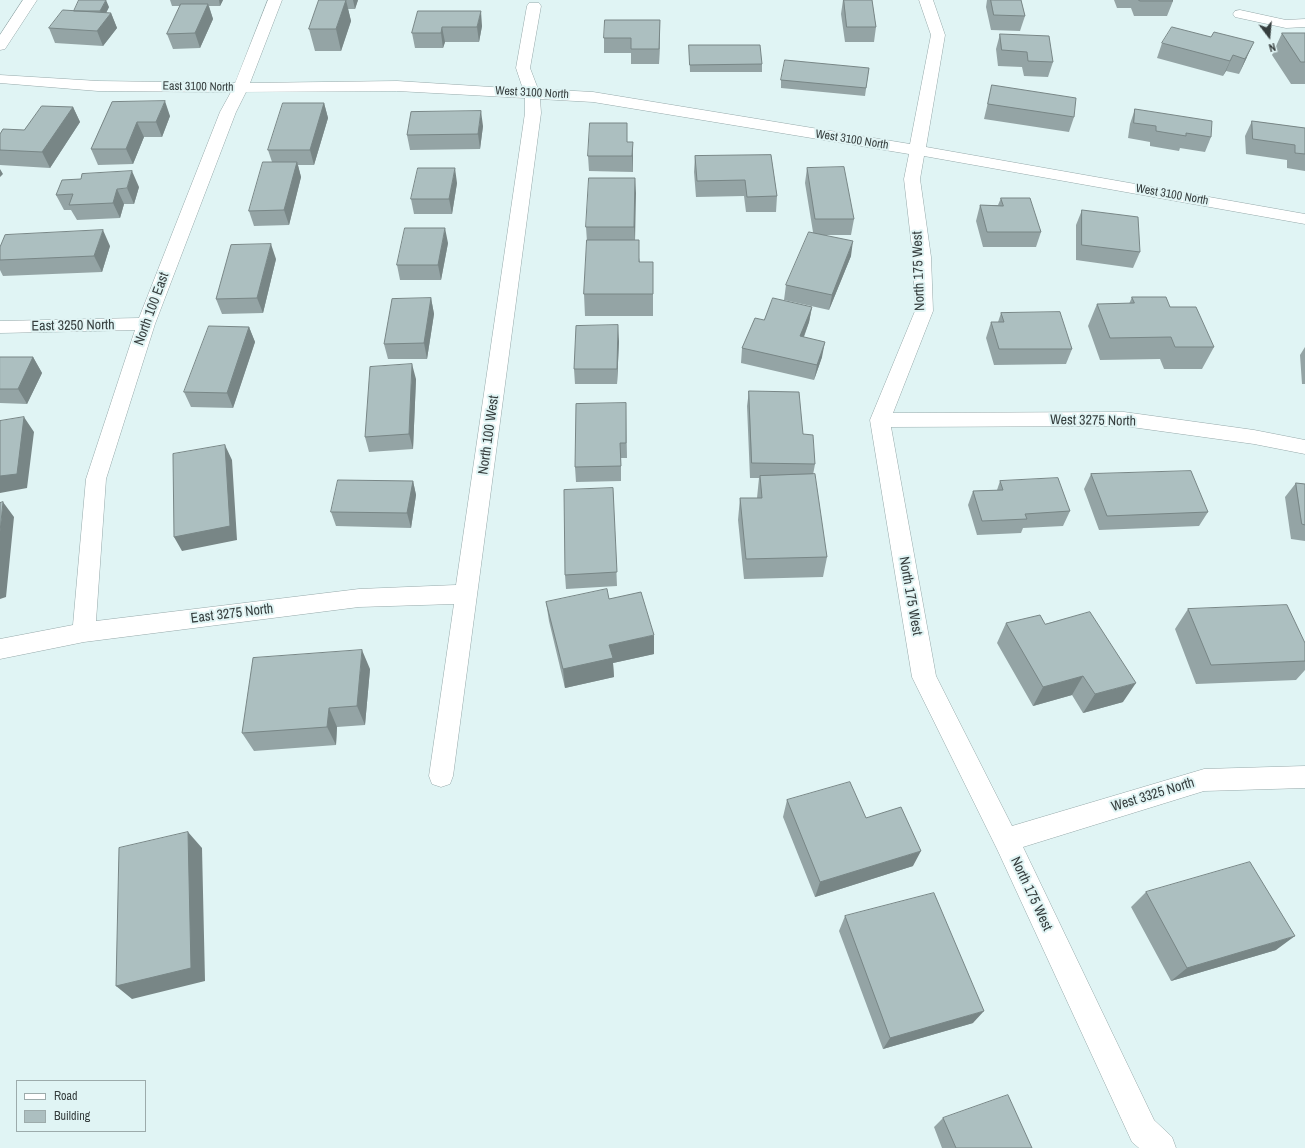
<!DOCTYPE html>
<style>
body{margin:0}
#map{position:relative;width:1305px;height:1148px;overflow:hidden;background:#e0f4f4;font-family:"Archivo Narrow",sans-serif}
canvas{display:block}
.legend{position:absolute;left:16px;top:1080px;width:130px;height:52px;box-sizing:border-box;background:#e0f4f4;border:1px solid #9cabab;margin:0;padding:5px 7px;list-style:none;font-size:12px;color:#363e3e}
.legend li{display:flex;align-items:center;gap:8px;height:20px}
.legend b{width:20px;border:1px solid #9cabab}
.north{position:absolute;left:1249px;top:16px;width:40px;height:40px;-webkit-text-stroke:3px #e0f4f4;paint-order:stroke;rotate:164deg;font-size:11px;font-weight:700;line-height:16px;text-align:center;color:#363e3e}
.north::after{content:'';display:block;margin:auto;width:14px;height:18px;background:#363e3e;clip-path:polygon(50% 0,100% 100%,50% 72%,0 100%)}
</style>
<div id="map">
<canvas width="1305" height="1148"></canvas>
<ul class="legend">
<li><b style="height:5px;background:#fff"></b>Road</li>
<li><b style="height:11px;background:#acbfc0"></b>Building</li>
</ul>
<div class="north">N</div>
</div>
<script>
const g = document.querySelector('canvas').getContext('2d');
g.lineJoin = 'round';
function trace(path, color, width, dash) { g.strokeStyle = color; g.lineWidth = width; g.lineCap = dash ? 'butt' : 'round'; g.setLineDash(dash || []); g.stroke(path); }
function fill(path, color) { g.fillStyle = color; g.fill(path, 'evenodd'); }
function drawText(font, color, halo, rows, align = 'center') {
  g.font = font + ' "Archivo Narrow",sans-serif'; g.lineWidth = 4; g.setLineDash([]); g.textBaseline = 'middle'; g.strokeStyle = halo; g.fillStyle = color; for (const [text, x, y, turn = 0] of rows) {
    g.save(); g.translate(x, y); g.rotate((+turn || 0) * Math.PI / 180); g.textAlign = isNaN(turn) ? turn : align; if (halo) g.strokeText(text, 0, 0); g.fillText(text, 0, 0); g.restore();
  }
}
const minor = new Path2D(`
 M23,0h14l-32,49 -5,1v-15z
 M268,0h14l-32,83 147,-2 126,8 -7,-21 11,-62 2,-3h10l2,3 -11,62 8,21 55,3 317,52 21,-109 -12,-35h14l12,35 -19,112 379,67v10l-381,-68 -4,23 11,78 2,54 -40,102 231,-1 130,18 51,10v14l-51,-10 -130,-18 -233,1 45,249 76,150 192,-57 101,-3v22l-101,3 -181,56 131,273 18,17 4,11h-37l-7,-6 -135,-293 -85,-172 -42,-257 45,-109 -2,-54 -9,-78 5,-25 -316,-52 -53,-3 1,14 -88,663 -3,8 -9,3 -9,-3 -3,-8 25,-172 -95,3 -275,35 -84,17v-20l73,-14 13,-146 49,-149 -135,3v-12l139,-3 81,-206 11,-20 -133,-1 -98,-8v-8l98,6 137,2zM397,91l128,7v15l-69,472 -97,4 -263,32 10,-142 49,-155 81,-212 10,-20z
 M1240,10l46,10 19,-1v8l-19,1 -51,-11 -2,-3 2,-3z`);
trace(minor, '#96a9aa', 1);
fill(minor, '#fff');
fill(new Path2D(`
 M170,0h53l-3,6h-11l4,13 -13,29 -27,1 -6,-15 13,-28h-8z
 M319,0h39l-3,9h-7l3,12 -10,30h-26l-6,-22z
 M843,0h29l4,27 -2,15h-29l-4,-28z
 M987,0h34l4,16 -5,15 -29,-1 -5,-23z
 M1114,0h58l1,1 -6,15h-33l-3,-8h-14z
 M109,7l-3,6h5l6,15 -14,18 -48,-3 -6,-15 25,-17z
 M418,11l64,15 -3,16h-34l-2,6h-28l-3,-15z
 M660,20l-1,44h-28v-11h-27v-15z
 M1282,33h23v51h-14l-19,-29z
 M1000,34l53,28 -5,15 -24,-1 -2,-9 -24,-1 -2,-17z
 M1162,43l85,14 -8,17 -13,-3 -3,5 -66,-18z
 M689,45l73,19v8h-72z
 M869,68l-4,28 -84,-8v-8z
 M992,85l82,32 -5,15 -85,-13z
 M112,102l58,14 -8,21h-18l-11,27 -35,1 -7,-16z
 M324,103l4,15 -14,47h-16l3,12 -12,48 -35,1 -5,-15 23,-49 -4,-12z
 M73,107l7,15 -30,46 -50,-3v-31l24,-4z
 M1135,109l76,28 -6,15 -25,-4 -1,3 -29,-5v-4l-22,-4 2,-14z
 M1252,121l53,7v43l-18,-3v-8l-41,-6 -1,-18z
 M483,126l-3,23 -70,1 -3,-15z
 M627,142l6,16v14l-44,-1 -1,-15z
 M771,155l6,41 -1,16h-30l-2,-16 -48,1 -2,-25 1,-16z
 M807,168l47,51 -3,16h-27l27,21 -22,54 -45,-10 2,-15 27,-53 -8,-49z
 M635,178v62l5,22h13v54h-68l-1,-22 3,-52 -1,-15z
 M457,183l-5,31h-38l-3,-15z
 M139,187l-5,17h-10l-4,14 -43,2 -6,-10h-7l-8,-15z
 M1001,198l40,34 -5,15h-53l-7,-26 4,-16h18z
 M1082,210l58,42 -7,16 -57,-8v-35z
 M448,243l-7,37h-41l-3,-15z
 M110,246l-8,26 -99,4 -3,-6v-23z
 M276,259l-13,54 -41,1 -6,-15z
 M1132,297l38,10 44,40 -12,22h-38l-4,-10 -60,1 -12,-34 9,-22h32z
 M431,298l3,16 -7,45h-39l-4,-15z
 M812,307l-3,15 -5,15 18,20 -8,23 -73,-17 1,-15 22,-28z
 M1001,313l71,36 -6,15 -72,1 -8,-27 5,-16h7z
 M249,327l6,15 -22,66 -42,-1 -7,-15z
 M619,341l-2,43h-42l-1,-15z
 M1305,347v37h-3l-2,-29z
 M0,357h33l9,16 -15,31 -27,-1z
 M416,379l-3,70 -44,3 -4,-15z
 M749,391l54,43 12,30 -2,11 14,82 -4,20 -79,2 -6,-59 2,-22h17l2,-20h-9l-3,-72z
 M626,403l1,55h-6v23l-45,1 -1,-15z
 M1091,474l117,38 -9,14 -100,4 -15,-41z
 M413,481l3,14 -5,33 -75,-2 -5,-14z
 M1000,481l70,30 -7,15 -40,2 -2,5 -44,2 -9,-30 5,-14 24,-1z
 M1296,483l9,1v57l-14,-2 -6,-42z
 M613,488l4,98 -51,3 -1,-14z
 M609,599l45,55 -41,9 1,14 -49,11 -16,-67 -3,-19z
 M1188,609l117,34v27l-9,10 -100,4 -21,-55z
 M1006,623l39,1 78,78 -40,11 -11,-18 -39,11 -36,-63z
 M370,669l-5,56 -28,2 -1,18 -82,6 -12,-18z
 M787,800l79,18 47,48 -98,31 -32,-80z
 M1146,892l130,58 -105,31 -40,-74z
 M845,916l128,107 -90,26 -44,-118z
 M943,1118l89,30h-90l-8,-21z`), '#94a4a5');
fill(new Path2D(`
 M106,0l3,7 -6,12 -3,-8z
 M219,0h4l-3,6z
 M346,0l5,21 -10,30 -5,-22z
 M353,0h5l-3,9z
 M208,4l5,15 -13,29 -5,-15z
 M481,11l1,15 -3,16 -2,-15z
 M111,13l6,15 -14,18 -6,-15z
 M660,20v15l-1,29v-15z
 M442,27l3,15 -2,6 -2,-15z
 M1254,42l-7,15 -8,17 6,-15z
 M1233,55l-7,16 -3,5 7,-15z
 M165,101l5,15 -8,21 -6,-15z
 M324,103l4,15 -14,47 -4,-15z
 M73,107l7,15 -30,46 -8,-16z
 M481,111l2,15 -3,23 -2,-15z
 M137,122l7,15 -11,27 -7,-15z
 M633,142v30l-1,-16z
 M297,162l4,15 -12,48 -5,-15z
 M455,168l2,15 -5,31 -3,-15z
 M0,169l3,5 -3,3z
 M132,171l7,16 -5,17 -7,-16z
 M635,178l1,15 -1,49 -1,-15z
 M117,189l7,15 -4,14 -7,-15z
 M445,228l3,15 -7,37 -3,-15z
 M103,230l7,16 -8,26 -8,-16z
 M853,241l-2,15 -22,54 3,-15z
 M271,244l5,15 -13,54 -6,-15z
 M431,298l3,16 -7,45 -3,-16z
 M812,307l-3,15 -11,30 2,-16z
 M618,325l1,16 -2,43v-15z
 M249,327l6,15 -22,66 -6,-15z
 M825,342l-3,15 -8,23 3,-15z
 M33,357l9,16 -15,31 -9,-15z
 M412,364l4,15 -3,70 -4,-15z
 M24,417l10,15 -7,56 -27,5v-17z
 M225,445l7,15 5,80 -55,11 -8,-14z
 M413,481l3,14 -5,33 -4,-15z
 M3,502l11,15 -8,80 -6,2v-67z
 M654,635v19l-41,9 1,14 -49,11 -2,-19 46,-24z
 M362,650l8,19 -5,56 -8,-19z
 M1083,676l-11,19 -39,11 10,-19z
 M1136,683l-13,19 -40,11 12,-19z
 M329,708l8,19 -1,18 -9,-18z
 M188,832l14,16 3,133 -73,18 -16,-13z
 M921,851l-8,15 -98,31 5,-15z
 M1295,936l-19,14 -105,31 16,-13z
 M984,1011l-11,12 -90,26 7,-11z`), '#788686');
const building = new Path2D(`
 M79,0h27l-6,11h-26z
 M319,0h27l-10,29h-27z
 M844,0h28l4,27h-29z
 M991,0h30l4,16 -31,-1z
 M1139,0h33l1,1h-33z
 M181,4h27l-13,29 -28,1z
 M63,10l48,3 -14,18 -48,-3z
 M418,11h63l-4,16h-35l-1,6h-29z
 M605,20h55l-1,29h-28v-11h-27z
 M1172,27l39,10 3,-5 40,10 -9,17 -12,-4 -3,6 -68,-18z
 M1282,33h23v29h-4z
 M1000,34l49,2 4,26 -25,-1 -1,-9 -25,-2z
 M689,45h71l2,19 -72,1z
 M785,60l84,8 -3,20 -85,-8z
 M992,85l84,13 -2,19 -86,-13z
 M165,101l-9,21h-19l-11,27h-35l21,-47z
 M283,103h41l-14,47h-42z
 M42,106l31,1 -31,45 -42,-2v-16l3,-5 21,1z
 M1135,109l77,12 -1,16 -25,-4v3l-30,-5v-5l-22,-3z
 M481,111l-3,23 -71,1 4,-23z
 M1252,121l53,7v26l-10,-1v-8l-42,-6z
 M590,123h37v19h6l-1,14h-44z
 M771,155l6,41 -30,1 -2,-17 -48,1 -2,-25z
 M263,162h34l-13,48 -35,1z
 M844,167l10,52h-39l-8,-51z
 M418,168h37l-6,31h-38z
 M132,171l-5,17 -10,1 -4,14 -44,2 4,-11 -17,1 6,-15 19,-1 1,-5z
 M589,178h46l-1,49h-48z
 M1001,198h29l11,34h-54l-7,-27 23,1z
 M1082,210l56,7 2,35 -58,-7z
 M405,228h40l-7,37h-41z
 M103,230l-9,26 -94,4v-13l5,-12z
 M809,232l44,9 -21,54 -46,-10z
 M587,240h52v22h14v32h-69z
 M271,244l-14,54 -41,1 15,-54z
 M1132,297h34l4,10h26l18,40h-39l-4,-10 -61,1 -13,-34 37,-1z
 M431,298l-7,45 -40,1 8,-45z
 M773,298l39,9 -12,29 25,6 -8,23 -75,-17 13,-30 9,2z
 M1060,312l12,37h-73l-8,-27h13l-3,-9z
 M618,325l-1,44h-43l2,-43z
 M209,326l40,1 -22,66 -43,-1z
 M0,357h33l-15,32h-18z
 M412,364l-3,70 -44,3 5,-70z
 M749,391l50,1 4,42 10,1 2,29 -63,-1z
 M626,403v40h-6l1,23 -46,1 1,-63z
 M24,417l-7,57 -17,2v-55z
 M225,445l5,81 -56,11 -1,-83z
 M1191,471l17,41 -101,4 -16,-42z
 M815,474l12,83 -81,2 -6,-61h22l-2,-22z
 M1058,478l12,33 -45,3 2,5 -45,2 -9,-30 30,-1 -3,-9z
 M338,480l75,1 -6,32 -76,-1z
 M1296,483l9,1v41l-3,-1z
 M613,488l4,84 -52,3 -1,-85z
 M3,502l-3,30v-29z
 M607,589l2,10 32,-7 13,43 -45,10 4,13 -50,11 -17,-67z
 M1287,605l18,38v18l-94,4 -23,-56z
 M1090,612l46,71 -41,11 -12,-18 -40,11 -37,-64 34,-8 5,9z
 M362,650l-5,56 -28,2 -2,19 -85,6 11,-75z
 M850,782l16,36 35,-11 20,44 -101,31 -33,-82z
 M188,832l3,136 -75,18 3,-138z
 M1250,862l45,74 -108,32 -41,-76z
 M934,893l50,118 -94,27 -45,-122z
 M1008,1095l24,53h-76l-13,-30z`);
fill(building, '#acbfc0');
trace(building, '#788686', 1);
drawText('12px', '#363e3e', '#e0f4f4', [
 ["East 3100 North",198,87,1],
 ["West 3100 North",532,93,3],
 ["West 3100 North",852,140,9],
 ["West 3100 North",1172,195,10]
]);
drawText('14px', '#363e3e', '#e0f4f4', [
 ["North 175 West",919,271,-92],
 ["North 100 East",152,309,-70],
 ["East 3250 North",73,326,-1],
 ["West 3275 North",1093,421,1],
 ["North 100 West",489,435,-82],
 ["North 175 West",910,596,80],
 ["East 3275 North",232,614,-7],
 ["West 3325 North",1153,795,-17],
 ["North 175 West",1031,894,65]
]);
</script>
